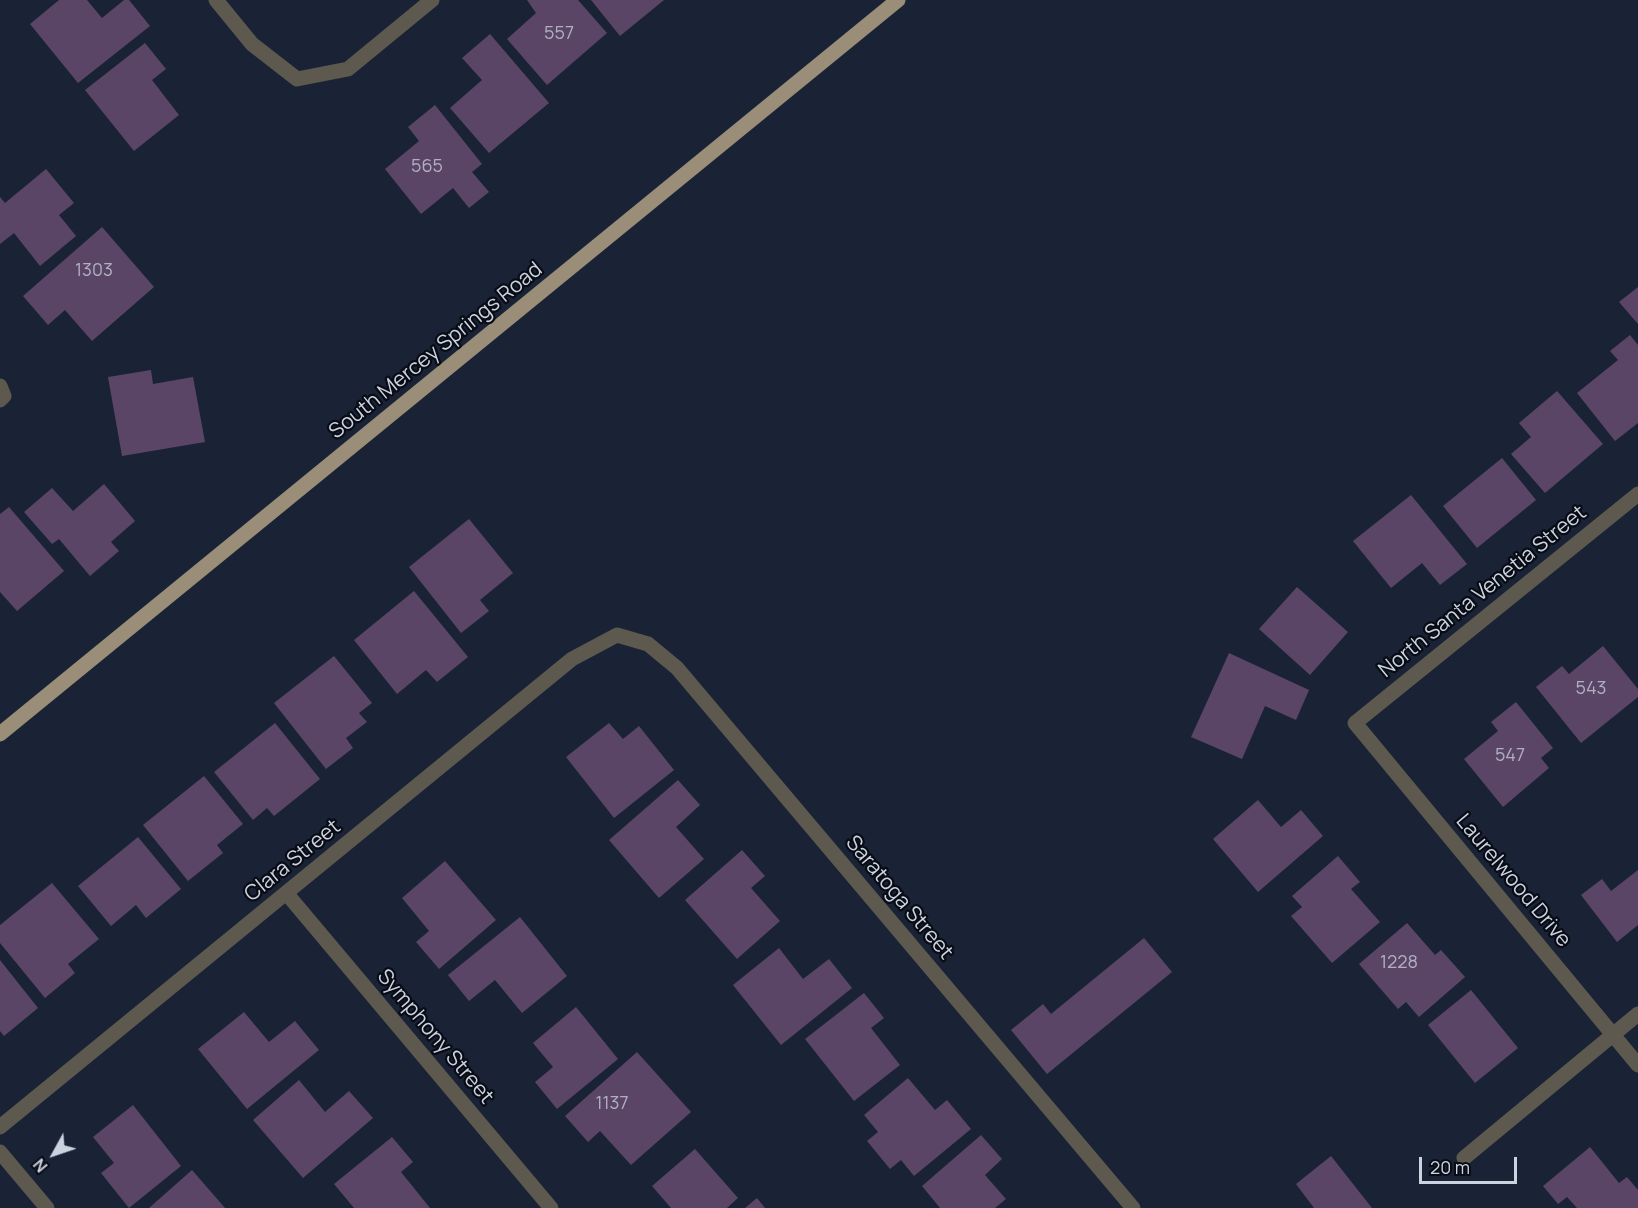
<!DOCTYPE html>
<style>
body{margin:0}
#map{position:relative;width:1638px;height:1208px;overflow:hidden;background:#1a2336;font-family:Manrope,sans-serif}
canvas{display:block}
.north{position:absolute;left:24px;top:1124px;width:60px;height:60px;-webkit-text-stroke:4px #080c15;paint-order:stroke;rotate:230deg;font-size:16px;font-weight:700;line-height:24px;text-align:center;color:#ccd3e0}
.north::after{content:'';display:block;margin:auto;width:21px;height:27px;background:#ccd3e0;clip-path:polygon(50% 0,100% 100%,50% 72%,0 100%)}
.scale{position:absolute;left:1419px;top:1157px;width:98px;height:27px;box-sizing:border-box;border:3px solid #ccd3e0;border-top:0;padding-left:8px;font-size:18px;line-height:21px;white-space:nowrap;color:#ccd3e0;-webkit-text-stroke:4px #080c15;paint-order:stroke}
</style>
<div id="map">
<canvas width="1638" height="1208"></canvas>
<div class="north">N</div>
<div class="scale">20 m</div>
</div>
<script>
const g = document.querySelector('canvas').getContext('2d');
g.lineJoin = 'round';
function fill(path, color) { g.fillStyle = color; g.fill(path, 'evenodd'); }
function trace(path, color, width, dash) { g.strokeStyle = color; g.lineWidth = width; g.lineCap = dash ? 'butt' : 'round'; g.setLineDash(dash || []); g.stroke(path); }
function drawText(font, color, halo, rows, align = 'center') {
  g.font = font + ' Manrope,sans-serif'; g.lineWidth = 4.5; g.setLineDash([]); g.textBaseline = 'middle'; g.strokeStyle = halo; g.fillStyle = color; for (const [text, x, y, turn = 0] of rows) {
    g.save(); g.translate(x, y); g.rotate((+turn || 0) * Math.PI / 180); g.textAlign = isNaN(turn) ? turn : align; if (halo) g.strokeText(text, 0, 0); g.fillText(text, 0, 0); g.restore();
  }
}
fill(new Path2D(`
 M59,0h28l15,18 22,-18h5l21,26 -72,57 -48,-59z
 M527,0h51l29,33 -60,52 -40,-46 29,-26z
 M591,0h73l-44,36z
 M490,34l59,69 -60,50 -39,-45 32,-28 -20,-22z
 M145,43l21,26 -14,11 27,35 -45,36 -49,-61z
 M435,105l47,59 -10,8 17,20 -20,16 -16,-20 -32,26 -36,-45 34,-28 -11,-14z
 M46,169l28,34 -15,12 17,21 -36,30 -26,-33 -14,11v-47l5,6z
 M102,227l52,60 -62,54 -27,-31 -17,15 -25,-29z
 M1638,287v37l-19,-22z
 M1630,335l8,10v78l-23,18 -38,-48 41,-33 -8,-9z
 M151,370l2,14 40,-7 12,65 -83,14 -14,-79z
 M1557,391l46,53 -58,49 -34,-39 20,-17 -12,-14z
 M1502,458l34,42 -59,48 -34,-42z
 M104,484l31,37 -24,21 8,9 -29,25 -31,-37 -7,5 -28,-32 28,-24 21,23z
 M1411,495l56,69 -27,21 -18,-22 -31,25 -38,-47z
 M9,507l55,64 -47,40 -17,-19v-78z
 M469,519l44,54 -33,27 9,11 -28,22 -52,-66z
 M1297,587l51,45 -38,43 -51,-46z
 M414,591l54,66 -31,25 -11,-12 -29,24 -43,-54z
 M1603,646l35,43v8l-57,46 -45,-56 26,-21 7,8z
 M1229,653l80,37 -13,30 -31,-14 -23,53 -51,-22z
 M334,656l38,47 -13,10 8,9 -21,16 7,10 -27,21 -52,-66z
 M1516,702l37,46 -12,10 8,10 -46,39 -39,-48 34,-28 -7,-9z
 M275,723l45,56 -46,37 -7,-8 -14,12 -39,-48z
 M609,723l14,16 16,-13 35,44 -60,48 -48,-61z
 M204,776l39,48 -26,21 6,8 -35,28 -45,-56z
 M678,780l22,25 -24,22 28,32 -45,39 -50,-58z
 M1258,800l23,27 20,-17 22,26 -65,56 -45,-53z
 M138,837l43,52 -35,29 -10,-13 -25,21 -33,-40z
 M742,850l23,26 -14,12 29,33 -43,38 -52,-59z
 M1338,856l22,26 -9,7 29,33 -48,41 -41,-47 11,-9 -10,-11z
 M445,861l51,59 -57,49 -23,-27 13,-11 -27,-33z
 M1638,870v55l-21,17 -36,-47 21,-16 9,12z
 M52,883l47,56 -31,25 7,9 -30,25 -45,-55v-18z
 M520,917l47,59 -45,37 -27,-33 -26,21 -21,-26z
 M1407,923l28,32 6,-5 24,27 -46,40 -13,-15 -8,7 -39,-45z
 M1144,938l28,34 -125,102 -36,-44 32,-26 8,10z
 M779,948l24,31 26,-20 23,29 -71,57 -48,-60z
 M0,960l38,48 -34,28 -4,-5z
 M1471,990l47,58 -43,35 -47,-58z
 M864,993l20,25 -13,10 29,37 -46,36 -49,-62z
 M576,1007l42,52 -61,50 -22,-27 18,-15 -20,-24z
 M244,1012l25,30 26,-21 24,29 -72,59 -49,-60z
 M637,1052l54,60 -60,53 -31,-34 -12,11 -23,-26z
 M908,1078l27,32 12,-10 24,29 -57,47 -13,-16 -11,9 -23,-28 11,-9 -14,-17z
 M299,1080l26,32 24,-21 24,27 -70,60 -50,-58z
 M133,1105l48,61 -52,42 -28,-35 13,-10 -21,-26z
 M981,1135l21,24 -17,16 21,24 -11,9h-55l-18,-22z
 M392,1137l21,25 -12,10 29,36h-76l-20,-24z
 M1590,1147l29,36 8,-6 11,13v18h-61l-10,-11 -9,7 -15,-18z
 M695,1149l43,49 -11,10h-56l-19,-22z
 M1331,1156l41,52h-58l-18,-24z
 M192,1170l33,38h-76z
 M757,1198l8,10h-20z`), '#5a4567');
trace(new Path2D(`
 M216,0l36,44 45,35 51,-10 84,-69
 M0,386l4,10 -4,4
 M1638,494l-283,229 283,342
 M287,894l264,314
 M0,1127l572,-468 45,-24 31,9 29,24 456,540
 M0,1152l47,56
 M1464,1158l174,-144`), '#5e594e', 15);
trace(new Path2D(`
 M0,734l898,-734`), '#9a8e79', 15);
drawText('18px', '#b0b0c2', null, [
 ["557",559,34],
 ["565",427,167],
 ["1303",94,271],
 ["543",1591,689],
 ["547",1510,756],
 ["1228",1399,963],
 ["1137",612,1104]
]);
drawText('21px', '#ccd3e0', '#080c15', [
 ["South Mercey Springs Road",436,351,-39],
 ["North Santa Venetia Street",1483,592,-39],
 ["Clara Street",293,861,-39],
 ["Laurelwood Drive",1513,881,50],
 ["Saratoga Street",899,898,50],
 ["Symphony Street",435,1037,50]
]);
</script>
